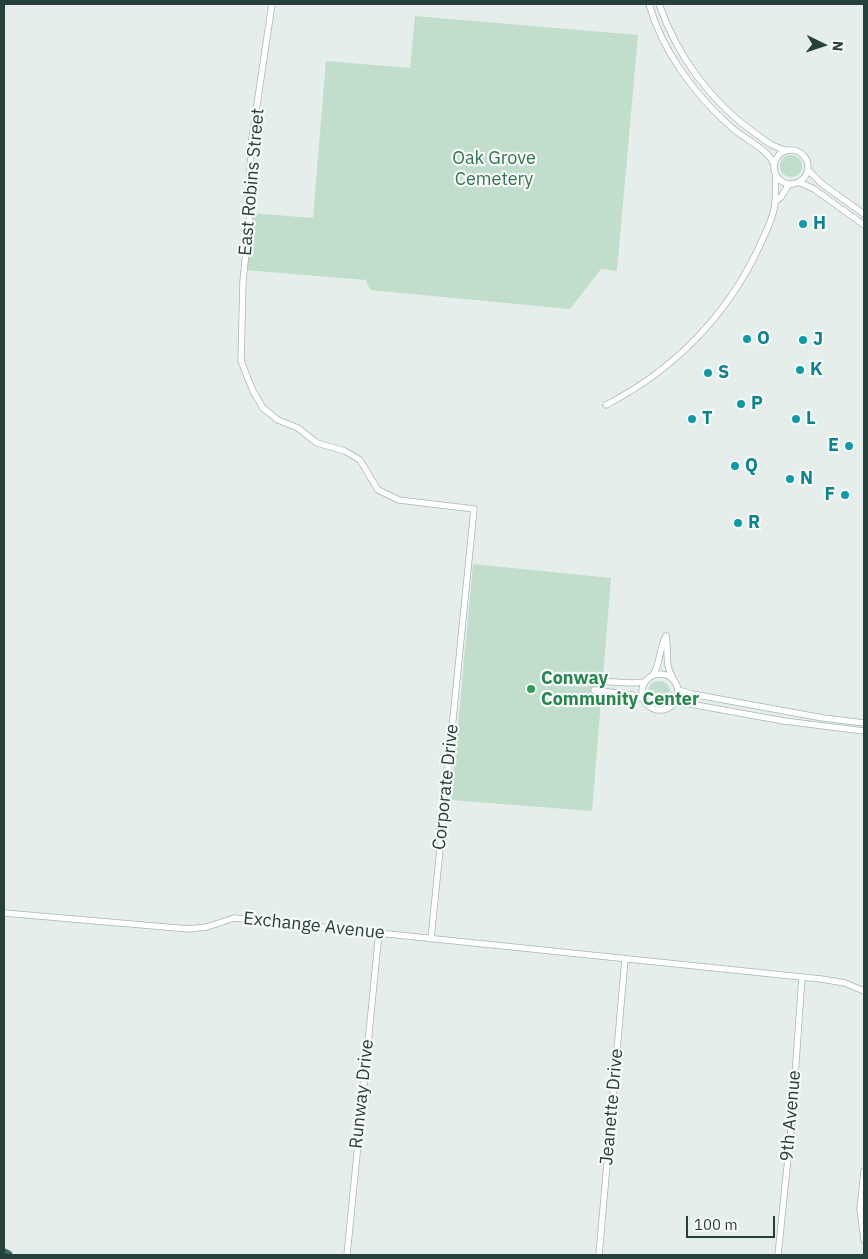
<!DOCTYPE html>
<style>
body{margin:0}
#map{position:relative;width:868px;height:1259px;overflow:hidden;background:#e6eeeb;font-family:"IBM Plex Sans",sans-serif}
canvas{display:block}
.frame{position:absolute;inset:0;border:5px solid #26403b;pointer-events:none}
.north{position:absolute;left:798px;top:20px;width:50px;height:50px;-webkit-text-stroke:4px #f7faf9;paint-order:stroke;rotate:94deg;font-size:14px;font-weight:700;line-height:20px;text-align:center;color:#26403b}
.north::after{content:'';display:block;margin:auto;width:18px;height:22px;background:#26403b;clip-path:polygon(50% 0,100% 100%,50% 72%,0 100%)}
.scale{position:absolute;left:686px;top:1216px;width:89px;height:22px;box-sizing:border-box;border:2px solid #26403b;border-top:0;padding-left:6px;font-size:15px;line-height:18px;white-space:nowrap;color:#26403b;-webkit-text-stroke:4px #f7faf9;paint-order:stroke}
</style>
<div id="map">
<canvas width="868" height="1259"></canvas>
<div class="frame"></div>
<div class="north">N</div>
<div class="scale">100 m</div>
</div>
<script>
const g = document.querySelector('canvas').getContext('2d');
g.lineJoin = 'round';
function fill(path, color) { g.fillStyle = color; g.fill(path, 'evenodd'); }
function trace(path, color, width, dash) { g.strokeStyle = color; g.lineWidth = width; g.lineCap = dash ? 'butt' : 'round'; g.setLineDash(dash || []); g.stroke(path); }
function drawText(font, color, halo, rows, align = 'center') {
  g.font = font + ' "IBM Plex Sans",sans-serif'; g.lineWidth = 4.5; g.setLineDash([]); g.textBaseline = 'middle'; g.strokeStyle = halo; g.fillStyle = color; for (const [text, x, y, turn = 0] of rows) {
    g.save(); g.translate(x, y); g.rotate((+turn || 0) * Math.PI / 180); g.textAlign = isNaN(turn) ? turn : align; if (halo) g.strokeText(text, 0, 0); g.fillText(text, 0, 0); g.restore();
  }
}
fill(new Path2D(`
 M415,16l223,19 -21,236 -16,-2 -31,40 -200,-19 -4,-10 -121,-10 5,-57 63,5 13,-157 84,7z
 M780 166a11 11 0 1 1 22 0a11 11 0 1 1-22 0Z
 M473,564l138,14 -19,233 -141,-11z
 M648 692a11 11 0 1 1 22 0a11 11 0 1 1-22 0Z`), '#c0decb');
const minor = new Path2D(`
 M272,4l-20,134 -3,49 1,26 -7,68 -2,80 12,30 10,17 15,12 20,8 19,15 28,8 15,9 18,30 21,10 75,9 -43,430
 M649,4c13,47 46,91 82,123 14,13 35,20 43,37
 M659,4c18,52 52,98 97,130 10,7 18,14 30,16
 M774 167a17 17 0 1 1 34 0a17 17 0 1 1-34 0Z
 M808,170l14,14 42,30
 M799,182l15,7 50,36
 M775,202l6,-5 8,-13
 M606,405c68,-35 122,-90 154,-160 5,-11 15,-30 15,-43 1,-9 0,-18 1,-27
 M666,636c3,15 -2,28 7,42
 M642 692a18 18 0 1 1 36 0a18 18 0 1 1-36 0Z
 M653,675c8,-13 6,-27 13,-39
 M595,681l37,2 12,-1
 M594,690l39,5 10,4
 M678,690l14,4 131,24 41,5
 M674,703l16,1 94,17 80,10
 M4,913l185,16 18,-2 27,-9 587,61 24,4 19,8
 M864,1171l-4,38 4,31
 M347,1255l32,-323
 M599,1255l26,-296
 M778,1255l14,-136 10,-142`);
const highway = new Path2D(`
 M4,1253l4,2`);
trace(minor, '#a9b6b3', 7);
trace(highway, '#c2cac8', 10);
trace(minor, '#fff', 5.5);
trace(highway, '#336b64', 9);
for (const [x, y, r, color] of [
 [803,224,5,"#0f9aa8"],
 [747,339,5,"#0f9aa8"],
 [803,340,5,"#0f9aa8"],
 [800,370,5,"#0f9aa8"],
 [708,373,5,"#0f9aa8"],
 [741,404,5,"#0f9aa8"],
 [692,419,5,"#0f9aa8"],
 [796,419,5,"#0f9aa8"],
 [849,446,5,"#0f9aa8"],
 [735,466,5,"#0f9aa8"],
 [790,479,5,"#0f9aa8"],
 [845,495,5,"#0f9aa8"],
 [738,523,5,"#0f9aa8"],
 [531,689,5,"#2e9e5b"]
]) { const dot = new Path2D(); dot.arc(x, y, r, 0, 2 * Math.PI); g.fillStyle = color; g.fill(dot); trace(dot, '#f7faf9', 2); }
drawText('18px', '#317552', '#f7faf9', [
 ["Oak Grove",494,159],
 ["Cemetery",494,180]
]);
drawText('18px', '#26403b', '#f7faf9', [
 ["East Robins Street",252,182,-85],
 ["Corporate Drive",446,787,-84],
 ["Exchange Avenue",314,926,6],
 ["Runway Drive",362,1094,-84],
 ["Jeanette Drive",612,1107,-85],
 ["9th Avenue",791,1116,-85]
]);
drawText('bold 18px', '#0d838f', '#f7faf9', [
 ["H",813,224],
 ["O",757,339],
 ["J",813,340],
 ["K",810,370],
 ["S",718,373],
 ["P",751,404],
 ["T",702,419],
 ["L",806,419],
 ["E",839,446,"right"],
 ["Q",745,466],
 ["N",800,479],
 ["F",835,495,"right"],
 ["R",748,523]
], 'left');
drawText('bold 18px', '#27864d', '#f7faf9', [
 ["Conway",541,679],
 ["Community Center",541,700]
], 'left');
</script>
